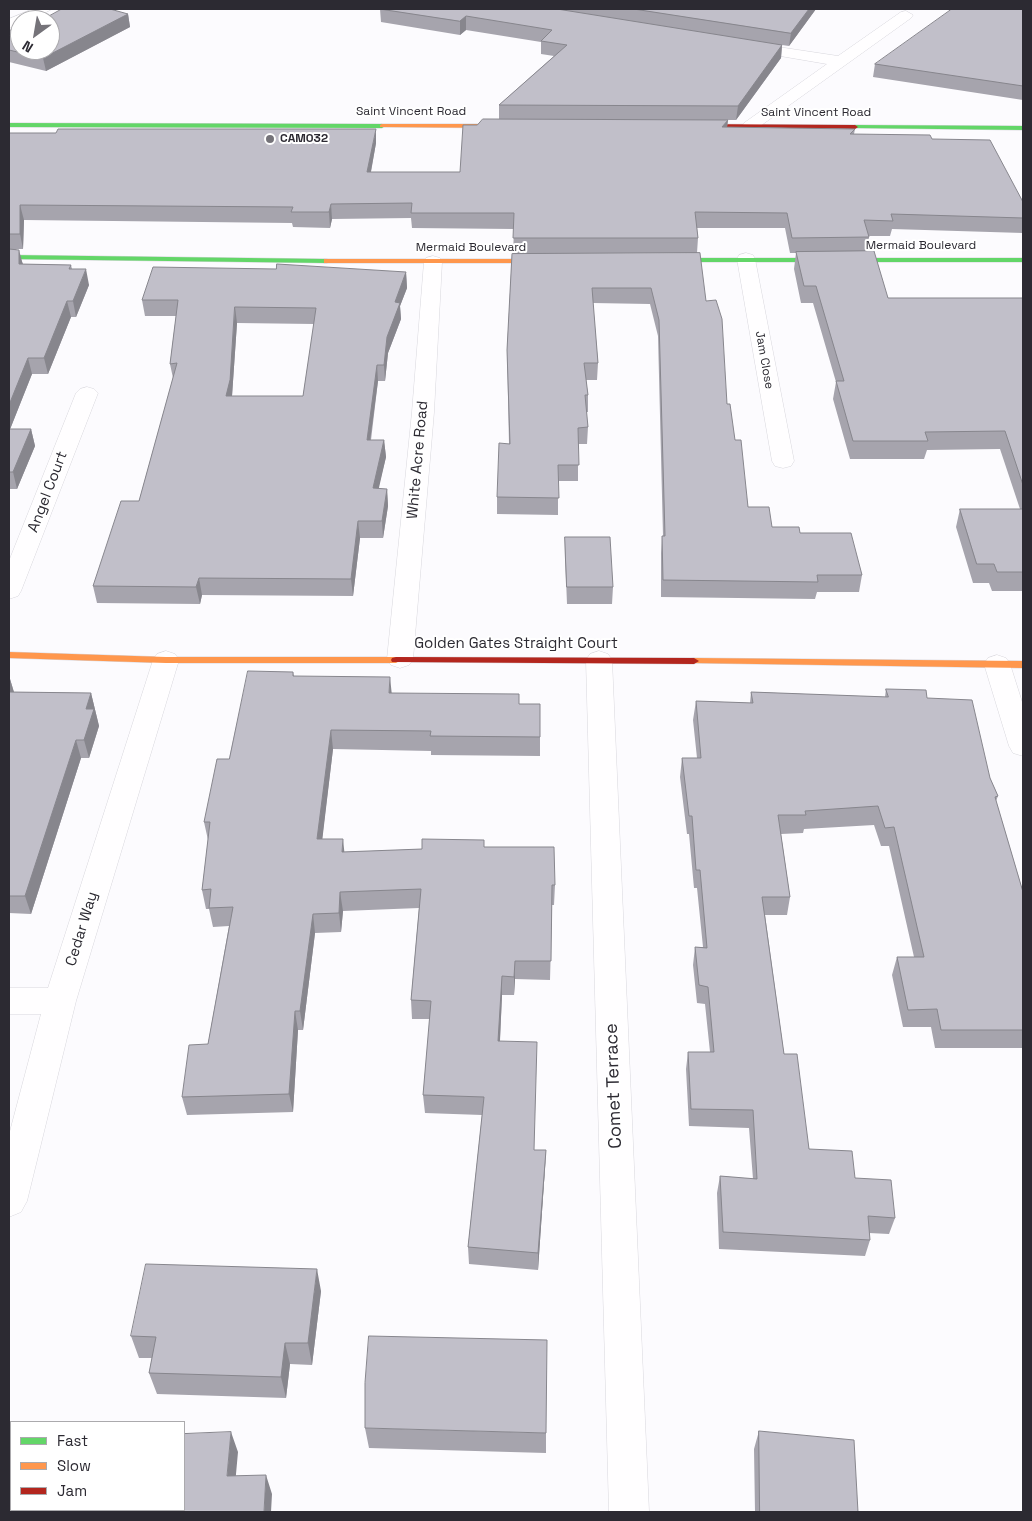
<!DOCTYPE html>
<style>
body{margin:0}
#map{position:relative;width:1032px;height:1521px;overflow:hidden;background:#fcfbfe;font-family:"Space Grotesk",sans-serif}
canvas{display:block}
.frame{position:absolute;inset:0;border:10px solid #2c2a32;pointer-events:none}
.legend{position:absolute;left:10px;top:1421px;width:175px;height:90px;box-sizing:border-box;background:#fff;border:1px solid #abaaad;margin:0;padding:6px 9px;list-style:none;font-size:15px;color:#2c2a32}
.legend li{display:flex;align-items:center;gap:10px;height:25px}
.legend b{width:25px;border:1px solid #abaaad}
.north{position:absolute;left:10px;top:10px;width:50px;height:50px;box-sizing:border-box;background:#fff;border:1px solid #abaaad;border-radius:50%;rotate:212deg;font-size:14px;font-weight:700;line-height:20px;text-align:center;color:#2c2a32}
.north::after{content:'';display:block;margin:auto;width:18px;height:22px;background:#757379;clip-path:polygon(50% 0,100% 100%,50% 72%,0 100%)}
</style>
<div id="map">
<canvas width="1032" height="1521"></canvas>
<div class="frame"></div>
<ul class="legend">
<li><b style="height:6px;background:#63d668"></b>Fast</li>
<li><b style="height:6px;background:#ff974d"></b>Slow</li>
<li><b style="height:6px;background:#b3261e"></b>Jam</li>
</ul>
<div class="north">N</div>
</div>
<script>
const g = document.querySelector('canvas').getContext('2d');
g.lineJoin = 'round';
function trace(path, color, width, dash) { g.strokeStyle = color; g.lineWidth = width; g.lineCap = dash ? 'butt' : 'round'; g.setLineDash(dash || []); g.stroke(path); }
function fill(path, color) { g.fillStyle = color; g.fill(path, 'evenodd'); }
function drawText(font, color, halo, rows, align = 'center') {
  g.font = font + ' "Space Grotesk",sans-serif'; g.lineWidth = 4; g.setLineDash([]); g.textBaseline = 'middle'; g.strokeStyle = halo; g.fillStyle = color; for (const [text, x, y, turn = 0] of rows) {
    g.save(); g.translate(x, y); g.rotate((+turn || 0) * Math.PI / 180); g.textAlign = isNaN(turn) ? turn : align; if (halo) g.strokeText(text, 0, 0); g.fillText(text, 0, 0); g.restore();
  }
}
const street = new Path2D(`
 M33,9h19l-21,11h-11v5l-11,3v-9z
 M906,11l7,4 -2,3 -155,111h-12l-2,-3 2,-3 83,-59 -82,-14 -7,-4 2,-3 5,-1 93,14 63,-44z
 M746,253l7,2 2,4 39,202 -3,5 -8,2 -8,-2 -3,-5 -35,-202 2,-4z
 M433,256l7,2 2,4 -8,150 -21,247 -4,6 -9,3 -9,-3 -4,-6 25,-247 12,-150 2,-4z
 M87,387l7,2 4,4 -77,198 -3,5 -9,3v-38l67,-168 4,-4z
 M166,651l9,3 4,6 -103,341 -49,200 -6,11 -12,5v-82l32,-121h-32v-26h39l105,-328 4,-6z
 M599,651l9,3 4,6 37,852h-40l-23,-852 4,-6z
 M997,655l9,3 4,6 13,41v51l-10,-3 -4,-7 -25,-82 4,-6z`);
const fast = new Path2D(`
 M9,123l373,1 3,2 -3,2 -373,-1z
 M855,125l168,1v4l-170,-2 -1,-1z
 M9,255l318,4 4,2 -4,2 -318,-4z
 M660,258h363v4h-363z`);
const slow = new Path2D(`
 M382,124h120l3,2 -3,2 -122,-1v-2z
 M324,259h226l4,2 -4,2h-226z
 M9,652l157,5h230l5,3 -5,3h-230l-157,-5z
 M694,658l329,3v7l-333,-5 -1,-2 1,-2z`);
const jam = new Path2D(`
 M690,124l165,1 3,2 -3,2 -167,-2v-2z
 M396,657l298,1 5,3 -5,3 -302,-2 -1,-2 1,-2z`);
trace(street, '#d8d7dd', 1);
trace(fast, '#d8d7dd', 1);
trace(slow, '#d8d7dd', 1);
trace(jam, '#d8d7dd', 1);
fill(street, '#fffeff');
fill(fast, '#63d668');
fill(slow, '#ff974d');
fill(jam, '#b3261e');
fill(new Path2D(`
 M380,9h436l-27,37 -7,-1 -1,13 -45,62h-8l-1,7 128,2 -1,5 78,5 91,63v31l-131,-4 -2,7h-22l1,1 -2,14 21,47h135v293h-31l-3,-8h-16l-17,-56 4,-18h60l-20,-60 -73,1 -3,9h-74l-17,-60 3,-17 -23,-79h-12l-7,-34 2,-16h-6l-5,-25h-88l1,10 -1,15 -184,1 1,-25 -102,-1 -1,-10 -79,1 -2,9 -37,-1 -1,-4 -268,-3 -1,29h-7l7,15 48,1 1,4 17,16 -13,32h-5l-23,57h-16l-22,55h21l4,17 -18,43h-8v-356l367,10 -5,29h89l17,-47 22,-6v-14l55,-49 -13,-2v-12l-75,-12 -6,5 -79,-13z
 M1023,9v91l-150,-23 2,-13z
 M128,14l2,13 -84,44 -37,-9v-31z
 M512,254l194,47 42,206 24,20 28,6 62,42 -3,17h-42l-2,7 -154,-2v-44l1,-17h1l-5,-200 -8,-32 -57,-1 5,60 -1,17h-11l2,15v17h-2l2,15 -1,17h-9v37h-20v34l-61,-1v-17l12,-53 -2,-94z
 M406,272l1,16 -7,18 1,13 -13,34 -3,28h-7l-7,59h13l2,17 -8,32h9l1,17 -5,32h-23l-7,58 -151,-1 -2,9 -103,-1 -4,-17 46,-85 34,-123 -3,-14 6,-48h-31l-3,-16zM237,323l77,1 -11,72h-71z
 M565,537l48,50 -1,17h-45l-2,-50z
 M293,672l1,4 98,17 127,11h21v52l-109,-1v-4l-98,-2 -11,90 22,13 141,-5 70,38 -1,20h-2l-2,75 -35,-1 -1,16h-12l-2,46 34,109h12l-1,18 -7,102 -69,-6 -1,-17 14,-132 -57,-2 -2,-18 7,-76h-18l-1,-19 8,-92 -76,3 -2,21 -26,1 -12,97h-5l-5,82 -106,3 -5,-18 26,-53 21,-118 -16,1 -4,-18h-3l-4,-19 6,-50 -4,-18 25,-63z
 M9,679h1l4,13 77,1 8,33 -10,32h-8l-50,156 -22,-1z
 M886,689l41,9 63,80 8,18 -2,5 27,91v156h-88l-4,-21h-28l-11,-52 5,-18h17l-25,-111h-8l-7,-21 -70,4 -1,4 -22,1 9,63 -3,18h-22l19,139 25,95 46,29 40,40 -6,16 -20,-1 1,7 -5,16 -146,-7 -2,-56 3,-17 33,3 -4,-51 -60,-2 -3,-57 2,-17h22l-5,-48 -8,-1 -4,-38 2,-18h8l-6,-59h-3l-5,-54h-2l-7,-57 2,-19h15l-4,-38 3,-19 54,2 1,-11 134,5z
 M321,1291l-9,74 -22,-1 -4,34 -129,-4 -8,-21 3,-15h-13l-8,-22z
 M365,1428l181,5v20l-177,-5z
 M759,1431l99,81h-103l-1,-63z`), '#a6a4ad');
fill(new Path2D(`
 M809,9h7l-27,37 2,-13z
 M128,14l2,13 -84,44 -3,-13z
 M466,16v14l-6,5v-14z
 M782,45l-1,13 -45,62 2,-14z
 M728,120l-2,14 -4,-7z
 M376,129v14l-8,44 -1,-15z
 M331,204l1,15 -2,9 -1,-16z
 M20,205l4,15 -1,29 -3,-15z
 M19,250l4,15 -4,-1z
 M86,269l3,16 -13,32 -3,-16z
 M406,272l1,16 -7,18 1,13 -13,34 -3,28 -1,-16 3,-28 8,-35z
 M67,301l4,16 -23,57 -4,-16z
 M235,307l2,16 -5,73h-6z
 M28,358l4,16 -23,58v-27z
 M377,365l1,16 -10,75 -1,-16z
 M31,429l4,17 -18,43 -4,-17z
 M384,440l2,17 -11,48 -2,-17z
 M387,489l1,17 -5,32 -1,-17z
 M358,521l2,17 -7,58 -2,-17z
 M199,578l3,17 -2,9 -4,-17z
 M390,677l2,19 -3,-3z
 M10,679l5,17 -6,7v-20z
 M91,693l8,33 -10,32 -5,-18 2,-31z
 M331,730l2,19 -13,110 -3,-20z
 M76,740l5,18 -50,156 -6,-18z
 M343,839l2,19 -3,-6z
 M340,892l3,19 -2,21 -2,-19z
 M313,914l2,19 -12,97 -3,-19z
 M515,961v18l-1,16v-18z
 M502,976v19l-3,64 -1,-18z
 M295,1011l3,19 -5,82 -4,-18z
 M546,1150l-1,18 -7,102v-17z
 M317,1269l4,22 -9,74 -4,-22z
 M285,1343l5,21 -4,34 -5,-21z
 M231,1432l7,20 -4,44 -7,-20z
 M266,1475l6,19 -1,18h-7z`), '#87868d');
const building = new Path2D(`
 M62,9h48l18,5 -85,44 -34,-8v-19l11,-6v25h30v-30h-8z
 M380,9h177l225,36 -44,61 -239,-1 68,-60 -26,-4 11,-11 -86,-14 -6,5z
 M634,9h175l-18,24z
 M952,9h71v77l-148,-22z
 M34,18l8,2h-12z
 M483,119l245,1 -6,7 133,2 -5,5 80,1 2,4 58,1 33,62v16l-132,-4 2,7 -29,-1 5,17 -77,1 -5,-25 -92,-1 3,26h-185l1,-25h-103l1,-10 -81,1 -2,8h-38l2,-5 -273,-2v29h-11v-101h47l2,-4h318l-9,43h93l3,-47h14z
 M9,249l10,1v14l52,1 -2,4h17l-13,32h-6l-23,57h-16l-19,47z
 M874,251l14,47h135v187l-18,-54 -80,1 3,9h-75l-17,-60h8l-28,-95h-12l-8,-34z
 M700,253l6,48 10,-1 6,19 5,85h3l5,36h6l7,67h21l3,20h27l1,6h51l11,42h-45l1,7 -155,-2 -1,-44h3l-6,-216 -8,-32h-59l6,75h-14l4,32h-3l3,32 -10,1 1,37h-21l1,33 -62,-1 2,-54 11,1 -3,-94 5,-96z
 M277,264l129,8 -11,30 5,1 -13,34 -3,28h-7l-10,75h17l-11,48 14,1 -5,32h-24l-7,58 -152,-1 -3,9 -103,-1 28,-85h18l38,-138 -7,1 8,-64h-36l11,-33 123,2zM235,307l81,1 -13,88h-77l4,-16z
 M9,429h22l-18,43h-4z
 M960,509h63v63h-26l-3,-8h-17z
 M565,537h45l3,50h-46z
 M248,671l45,1v4l97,1 -1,16 130,1v10h21v33l-110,-1 1,-5 -100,-1 -14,109h26l-1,13 80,-3v-10l62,1v7h70l1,38h-3l-1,76h-36l-1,16 -12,-1 -4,65 39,1 -3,108h12l-8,103 -70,-6 16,-150 -61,-2 8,-94 -20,-1 10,-111 -81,3 -1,21 -26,1 -13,97h-5l-6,83 -107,3 7,-52 19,-1 25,-137 -24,1 2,-19 -9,1 8,-68h-6l13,-63h12z
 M886,689l40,1 1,8 45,2 18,78 8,18 -3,1 28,95v138h-82l-4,-21 -29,1 -11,-53h27l-30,-130 -9,1 -7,-22 -73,5 1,4h-28l12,82h-28l22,157h13l12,95 43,2 3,27 36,2 4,38 -27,-2 2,24 -147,-8 -3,-56 37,3 -4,-69 -62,-1 -3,-57h26l-6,-65 -9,-2 -4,-38 12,1 -7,-78h-4l-4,-54h-3l-7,-58h19l-5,-57 57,2 -2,-11 137,5z
 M9,692l82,1 -5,16h8l-10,31h-8l-51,156h-16z
 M146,1264l171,5 -9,74h-23l-4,34 -132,-4 7,-36 -25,-1z
 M369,1336l178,4 -1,93 -181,-5v-45z
 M759,1431l95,9 4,72h-98z
 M231,1432l-4,44 39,-1 -2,37h-162v-2h82v-76z`);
fill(building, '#c1bfc9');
trace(building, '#87868d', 1);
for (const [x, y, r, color] of [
 [270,139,5,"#757379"]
]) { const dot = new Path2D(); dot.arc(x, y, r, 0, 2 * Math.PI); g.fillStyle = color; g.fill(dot); trace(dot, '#fff', 2); }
drawText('12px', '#2c2a32', '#fff', [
 ["Saint Vincent Road",411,112],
 ["Saint Vincent Road",816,113],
 ["Mermaid Boulevard",921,246],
 ["Mermaid Boulevard",471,248],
 ["Jam Close",764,360,80]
]);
drawText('bold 12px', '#2c2a32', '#fff', [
 ["CAM032",280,139]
], 'left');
drawText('15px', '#2c2a32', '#fff', [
 ["White Acre Road",418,460,-85],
 ["Angel Court",48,492,-69],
 ["Golden Gates Straight Court",516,644],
 ["Cedar Way",82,929,-73]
]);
drawText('18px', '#2c2a32', '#fff', [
 ["Comet Terrace",614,1086,-92]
]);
</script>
